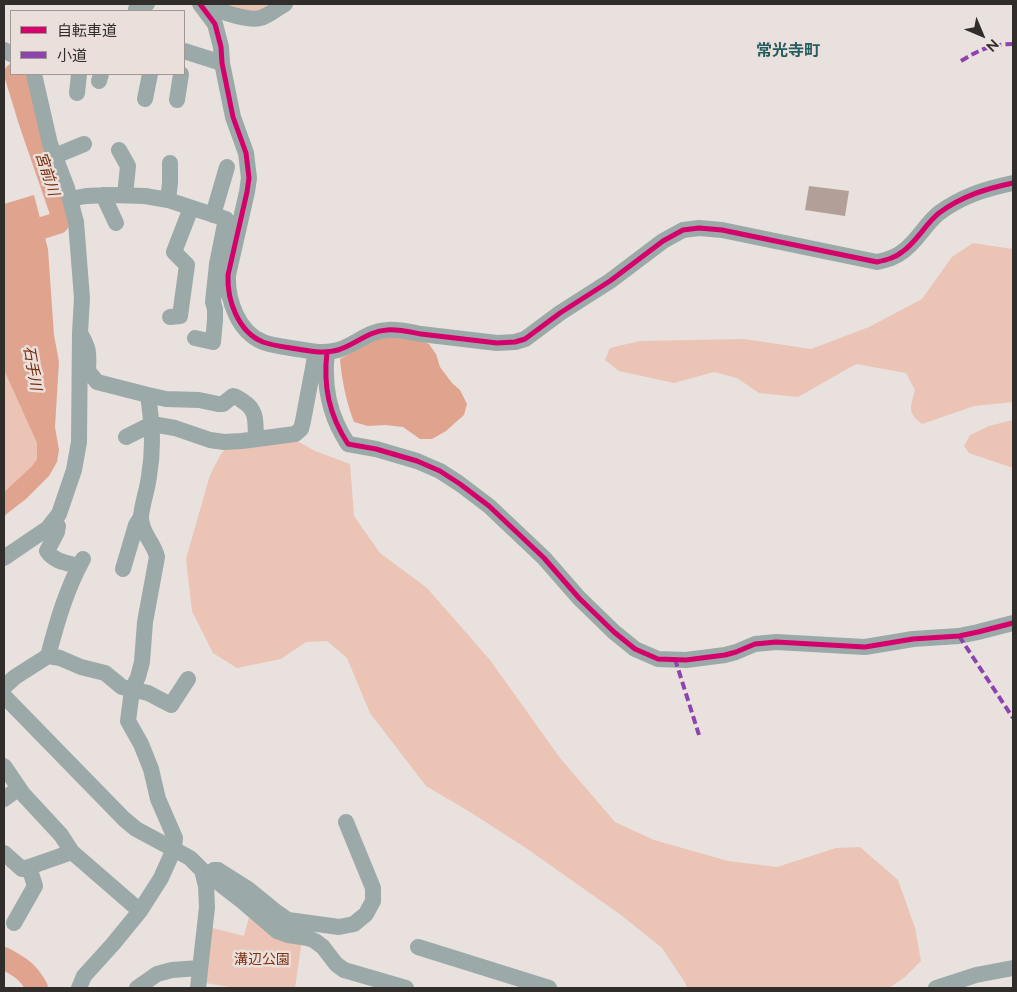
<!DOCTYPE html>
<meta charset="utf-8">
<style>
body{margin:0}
#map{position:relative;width:1017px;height:992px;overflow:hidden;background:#e8e1de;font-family:Raleway,"Noto Sans JP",sans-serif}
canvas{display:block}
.frame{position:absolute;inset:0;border:5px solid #312d2b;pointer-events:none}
.legend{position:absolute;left:10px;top:10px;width:175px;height:65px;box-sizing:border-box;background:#ebdfdb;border:1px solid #a19895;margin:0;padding:6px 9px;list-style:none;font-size:15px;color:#312d2b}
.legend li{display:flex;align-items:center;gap:10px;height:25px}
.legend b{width:25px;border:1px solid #a19895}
.north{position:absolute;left:957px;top:10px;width:50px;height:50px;-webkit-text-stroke:4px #ebdfdb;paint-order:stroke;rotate:135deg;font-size:14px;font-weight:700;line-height:20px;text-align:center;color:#312d2b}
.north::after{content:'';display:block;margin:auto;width:18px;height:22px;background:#312d2b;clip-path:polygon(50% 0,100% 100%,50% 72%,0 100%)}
</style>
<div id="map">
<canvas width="1017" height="992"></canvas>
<div class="frame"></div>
<ul class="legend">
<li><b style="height:6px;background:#d6006c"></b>自転車道</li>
<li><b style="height:6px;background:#8e44ad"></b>小道</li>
</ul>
<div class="north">N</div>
</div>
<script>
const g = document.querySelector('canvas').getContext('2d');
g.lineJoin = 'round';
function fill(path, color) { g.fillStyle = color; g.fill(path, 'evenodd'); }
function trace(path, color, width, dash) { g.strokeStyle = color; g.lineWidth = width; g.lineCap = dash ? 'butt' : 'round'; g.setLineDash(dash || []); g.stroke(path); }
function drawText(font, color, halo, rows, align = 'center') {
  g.font = font + ' Raleway,"Noto Sans JP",sans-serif'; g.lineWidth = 5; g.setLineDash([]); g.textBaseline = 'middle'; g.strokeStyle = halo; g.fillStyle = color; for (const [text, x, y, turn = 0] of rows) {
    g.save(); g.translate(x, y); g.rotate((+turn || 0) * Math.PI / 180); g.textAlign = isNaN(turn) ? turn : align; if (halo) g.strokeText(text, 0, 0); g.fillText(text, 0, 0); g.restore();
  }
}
fill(new Path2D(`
 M205,4h76l-42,16z
 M973,243l40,6v153l-39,4 -52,18c-16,-12 -11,-18 -7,-34l-9,-17 -50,-9 -58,33 -39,-4 -22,-15 -23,-6 -40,11 -55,-12 -14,-11 5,-12 30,-7 104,-2 67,10 58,-22 53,-28 30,-42z
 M4,370l33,72v17l-5,7 -28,26z
 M1013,420v48l-44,-15 -5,-7 6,-11 19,-9z
 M292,438l23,13 35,13 4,52 26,37 47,35 63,72 70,98 55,64 39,18 74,21 49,6 59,-19 24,-1 38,33 17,48 6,33 -16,16 -16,11h-202l-3,-7 -22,-33 -41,-33 -95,-67 -56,-36 -44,-26 -56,-73 -23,-55 -20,-17 -21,1 -25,17 -44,9 -24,-15 -21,-42 -6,-52 24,-84 11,-21 8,-9z
 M250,913l52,27 -7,48h-59l-30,-5 3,-56 35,9z`), '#ebc4b5');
fill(new Path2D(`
 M34,195l14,54 6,86 5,27 -4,65 4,23 -2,12 -8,14 -23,23 -22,17v-24l28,-26 5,-7v-16l-33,-73v-166z
 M390,336h18l21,8 7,10 4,13 12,16 8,7 7,14 -3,11 -18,16 -14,8h-12l-17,-12 -18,-2 -17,1 -14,-4c-8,-21 -12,-41 -14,-63l32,-18z`), '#e0a48e');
trace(new Path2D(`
 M13,237l45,-14 3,-6 -1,-7 -30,-87 -15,-49
 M4,958c16,9 24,13 33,30`), '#e0a48e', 22);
fill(new Path2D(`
 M809,186l40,5 -4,25 -40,-6z`), '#b2a098');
trace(new Path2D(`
 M200,4l15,20 6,23 1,16 11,54 13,36 3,25 -2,14 -19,83c-1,25 10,57 35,67 11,4 22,5 34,7 13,2 27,5 41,1 17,-5 30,-19 49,-20 11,-1 23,2 34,4 25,3 51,6 76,9l18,-1 10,-3 35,-26 50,-32 53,-40 20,-11 16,-2 23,2 155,32c9,-2 18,-4 25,-10 15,-10 23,-28 37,-39 23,-17 46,-24 74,-30
 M202,5c14,4 44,17 58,13 9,-2 17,-10 25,-14
 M136,9l11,-5
 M4,50l7,4
 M184,51l38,12
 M99,81l2,-7
 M77,93l2,-19
 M145,99l5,-25
 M177,100l4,-26
 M119,150l9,16 -3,29
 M55,156l29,-12
 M103,195l13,28
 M70,199l16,-3 23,-1 36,1 23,4 58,19 -9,45 -4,38 2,7v11l-2,22 -18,-4
 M168,200l2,-17v-20
 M213,215l14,-48
 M170,317l10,-1 7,-51 -13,-13 17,-44
 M327,352c-4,34 2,63 21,92l28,5 41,12 23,10 20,13 29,22 55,52 35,40 35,34 21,17 23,10 28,1 39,-5 11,-3 19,-8 21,-2 89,5 48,-8 46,-3 19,-4 35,-9
 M148,395l18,4 33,1 19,4h5l10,-8c5,1 7,3 11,6 14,9 11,22 12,36
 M126,437l26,-13 23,4 35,12 14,2 18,-1 53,-7 6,-5 2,-8 13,-69
 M55,521l3,5 -1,6 -10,19c7,11 20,12 32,15
 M4,558l44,-30 11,-14 15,-44 5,-28 1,-109 2,-35 -6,-76 -9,-34 -17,-44 -16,-70
 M123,569l13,-44 5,-8
 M48,656c9,-34 18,-66 35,-97
 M4,687l11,-10 33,-21 12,2 21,9 24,6 17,14 26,6 23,12 17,-26
 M4,696l120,123 12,10 54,29 12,12 40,31 35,30 11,4 20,3 7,3 8,6 13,17 8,6 62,18
 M4,766l19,28 38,41 11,17 68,59
 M4,799l15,-11
 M4,853l18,16 7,-2 43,-15
 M214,870h4l30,19 27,22 13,9 51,7 15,-3 12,-10 7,-13v-13l-27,-66
 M14,923l21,-37 -6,-19
 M418,947l131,41
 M79,988l5,-12 29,-32 27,-33 21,-33 13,-29 1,-11 -17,-39 -7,-30 -10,-25 -13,-23 4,-31 6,-13 4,-15 3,-40 12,-65c-3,-14 -16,-24 -16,-39 0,-11 7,-30 8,-42 5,-28 3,-53 -1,-81l-51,-13 -9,-11c1,-19 1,-23 -8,-38
 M137,988l20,-14 15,-4 27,-2
 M198,988l9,-81 -1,-21 -4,-16
 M936,988l40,-13 37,-7`), '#9baaa8', 16);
trace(new Path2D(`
 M961,61c18,-11 30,-17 52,-17
 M959,636l54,82
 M675,659l24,76`), '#8e44ad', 4, [8, 4]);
trace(new Path2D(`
 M200,4l15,20 6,23 1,16 11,54 13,36 3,25 -2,14 -19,83c-1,25 10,57 35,67 11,4 22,5 34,7 13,2 27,5 41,1 17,-5 30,-19 49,-20 11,-1 23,2 34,4 25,3 51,6 76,9l18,-1 10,-3 35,-26 50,-32 53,-40 20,-11 16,-2 23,2 155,32c9,-2 18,-4 25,-10 15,-10 23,-28 37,-39 23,-17 46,-24 74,-30
 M327,352c-4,34 2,63 21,92l28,5 41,12 23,10 20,13 29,22 55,52 35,40 35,34 21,17 23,10 28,1 39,-5 11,-3 19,-8 21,-2 89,5 48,-8 46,-3 19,-4 35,-9`), '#d6006c', 5);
drawText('14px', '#7c3210', '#ebdfdb', [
 ["溝辺公園",262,960]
]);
drawText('italic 15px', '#762c09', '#ebdfdb', [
 ["宮前川",47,174,72],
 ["石手川",32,368,80]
]);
drawText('bold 16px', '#235d60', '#ebdfdb', [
 ["常光寺町",788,51]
]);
</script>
